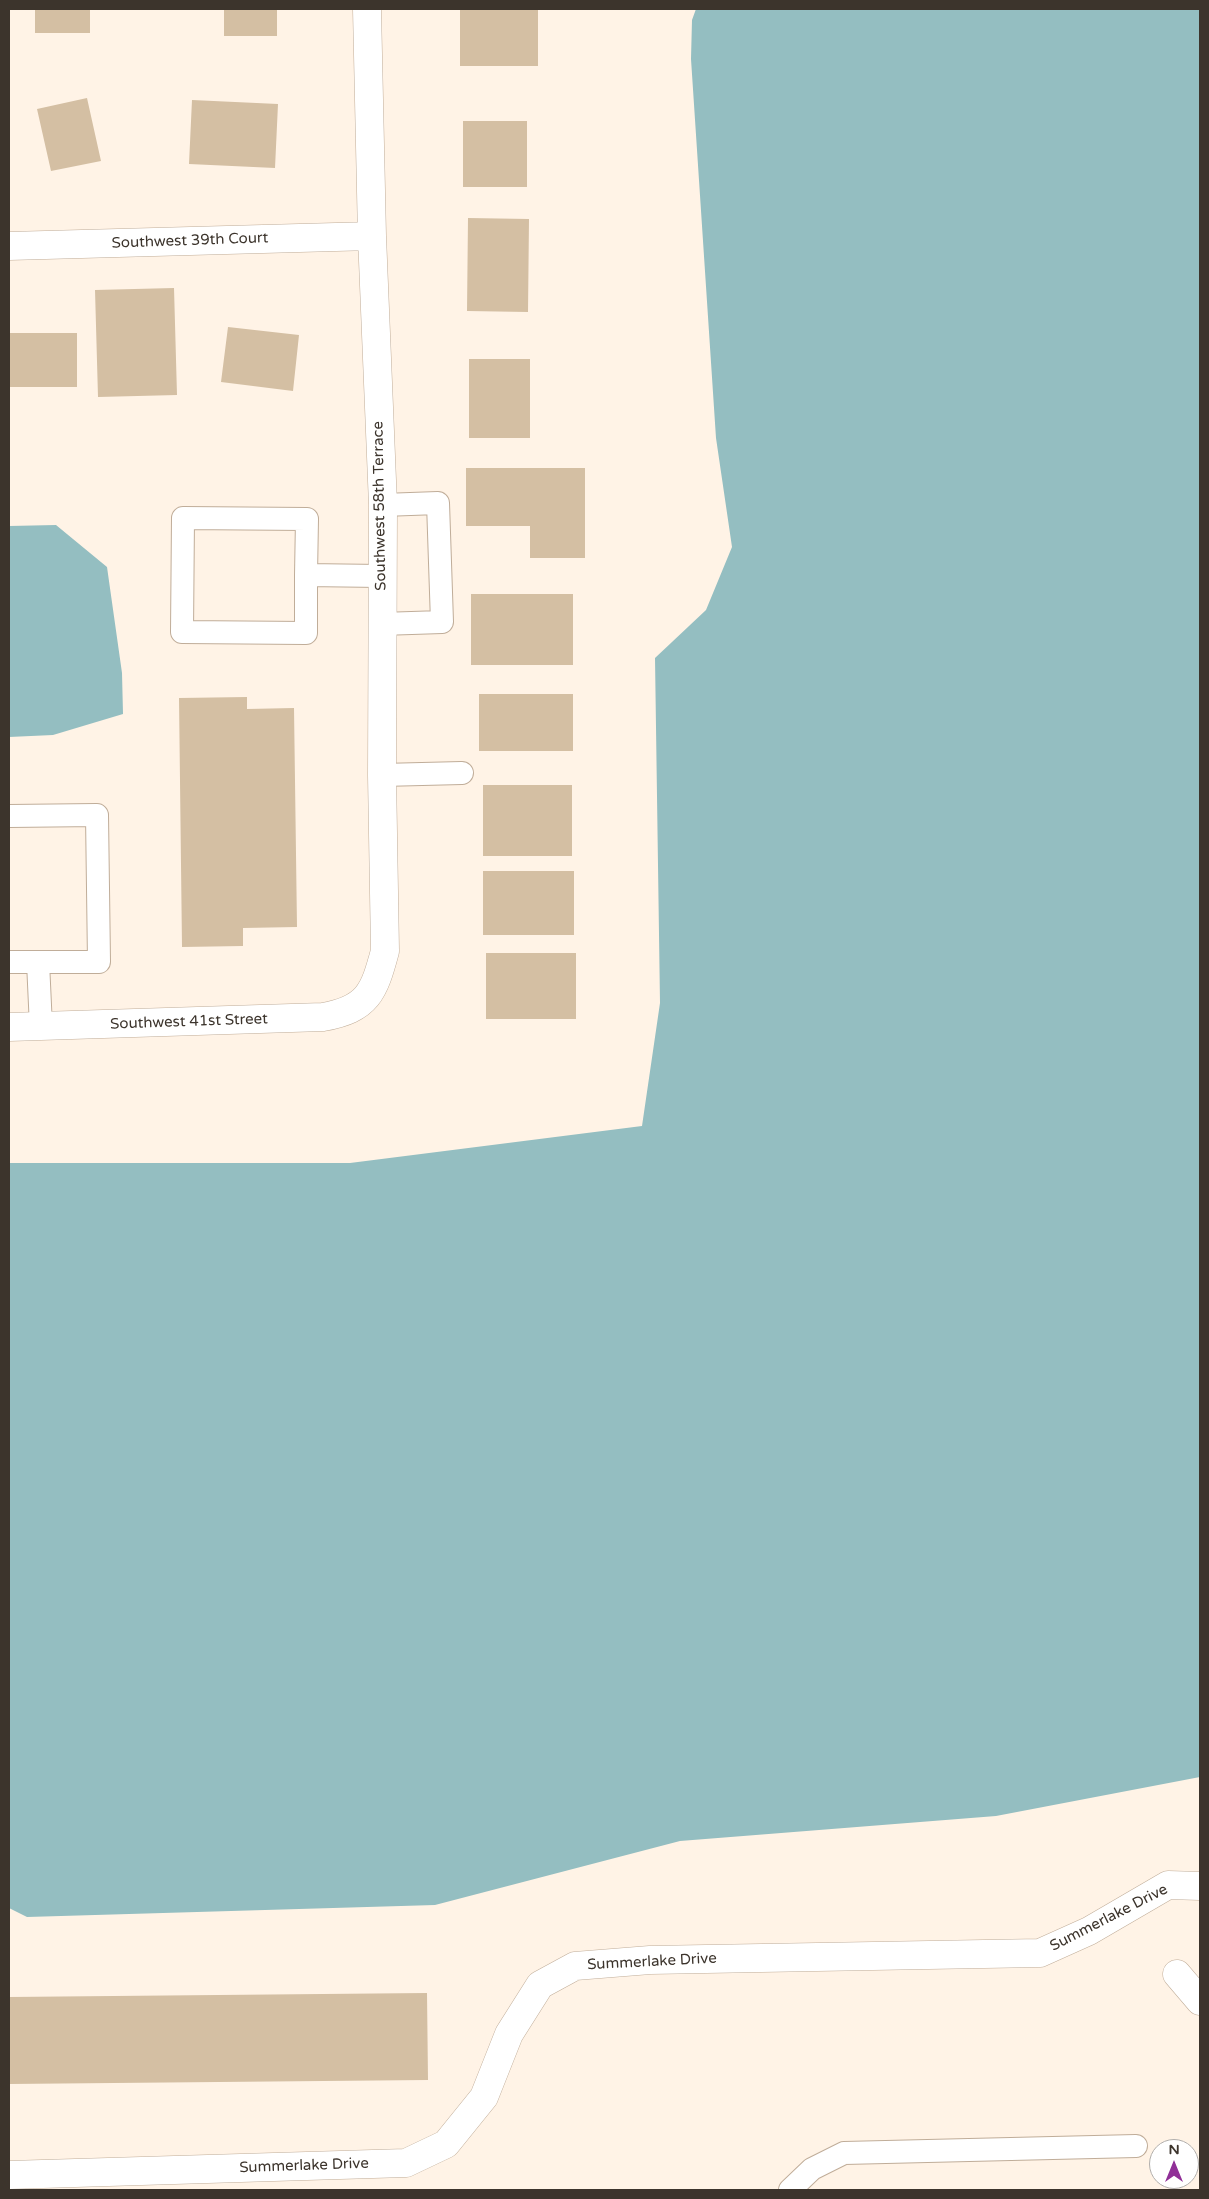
<!DOCTYPE html>
<style>
body{margin:0}
#map{position:relative;width:1209px;height:2199px;overflow:hidden;background:#fff3e6;font-family:"Varela Round",sans-serif}
canvas{display:block}
.frame{position:absolute;inset:0;border:10px solid #3c342c;pointer-events:none}
.north{position:absolute;left:1149px;top:2139px;width:50px;height:50px;box-sizing:border-box;background:#fff;border:1px solid #b1aeab;border-radius:50%;rotate:0deg;font-size:14px;font-weight:700;line-height:20px;text-align:center;color:#3c342c}
.north::after{content:'';display:block;margin:auto;width:18px;height:22px;background:#902f97;clip-path:polygon(50% 0,100% 100%,50% 72%,0 100%)}
</style>
<div id="map">
<canvas width="1209" height="2199"></canvas>
<div class="frame"></div>
<div class="north">N</div>
</div>
<script>
const g = document.querySelector('canvas').getContext('2d');
g.lineJoin = 'round';
function fill(path, color) { g.fillStyle = color; g.fill(path, 'evenodd'); }
function trace(path, color, width, dash) { g.strokeStyle = color; g.lineWidth = width; g.lineCap = dash ? 'butt' : 'round'; g.setLineDash(dash || []); g.stroke(path); }
function drawText(font, color, halo, rows, align = 'center') {
  g.font = font + ' "Varela Round",sans-serif'; g.lineWidth = 4; g.setLineDash([]); g.textBaseline = 'middle'; g.strokeStyle = halo; g.fillStyle = color; for (const [text, x, y, turn = 0] of rows) {
    g.save(); g.translate(x, y); g.rotate((+turn || 0) * Math.PI / 180); g.textAlign = isNaN(turn) ? turn : align; if (halo) g.strokeText(text, 0, 0); g.fillText(text, 0, 0); g.restore();
  }
}
fill(new Path2D(`
 M696,9h504v1768l-204,39 -316,25 -245,64 -408,12 -18,-9v-745h341l292,-37 18,-123 -5,-345 51,-48 26,-63 -16,-109 -25,-379 1,-39z
 M56,525l51,42 15,106 1,41 -70,21 -44,2v-211z`), '#94bec1');
fill(new Path2D(`
 M35,9h55v24h-55z
 M224,9h53v27h-53z
 M460,9h78v57h-78z
 M87,98l14,63 -50,10 -14,-62z
 M192,100l86,4 -3,64 -86,-4z
 M463,121h64v66h-64z
 M468,218l61,1 -1,93 -61,-1z
 M174,288l3,107 -79,2 -3,-107z
 M228,327l71,8 -6,56 -72,-9z
 M9,333h68v54h-68z
 M469,359h61v79h-61z
 M466,468h119v90h-55v-32h-64z
 M471,594h102v71h-102z
 M479,694h94v57h-94z
 M247,697v12l47,-1 3,219 -54,1v18l-61,1 -3,-249z
 M483,785h89v71h-89z
 M483,871h91v64h-91z
 M486,953h90v66h-90z
 M427,1993l1,87 -419,4v-87z`), '#d4bfa3');
const lane = new Path2D(`
 M306,575v58l-124,-1 1,-114 124,1 -1,56 75,1
 M381,624l61,-2 -4,-119 -55,2
 M382,775l80,-2
 M9,816l88,-1 2,147h-90
 M38,962l3,65
 M790,2190l22,-21 32,-16 292,-7`);
const street = new Path2D(`
 M9,246l363,-10
 M9,1027l314,-10c45,-8 51,-25 62,-66l-3,-176 1,-270 -11,-269 -5,-227
 M1177,1974l23,27
 M9,2175l397,-12 40,-19 38,-47 25,-63 31,-49 35,-19 75,-6 390,-7 49,-22 79,-46 32,1`);
trace(lane, '#c0ad99', 24);
trace(street, '#c0ad99', 29);
trace(lane, '#fff', 22);
trace(street, '#fff', 28);
drawText('15px', '#3c342c', '#fff', [
 ["Southwest 39th Court",190,241,-2],
 ["Southwest 58th Terrace",380,506,-91],
 ["Southwest 41st Street",189,1022,-2],
 ["Summerlake Drive",1109,1918,-27],
 ["Summerlake Drive",652,1962,-3],
 ["Summerlake Drive",304,2166,-2]
]);
</script>
